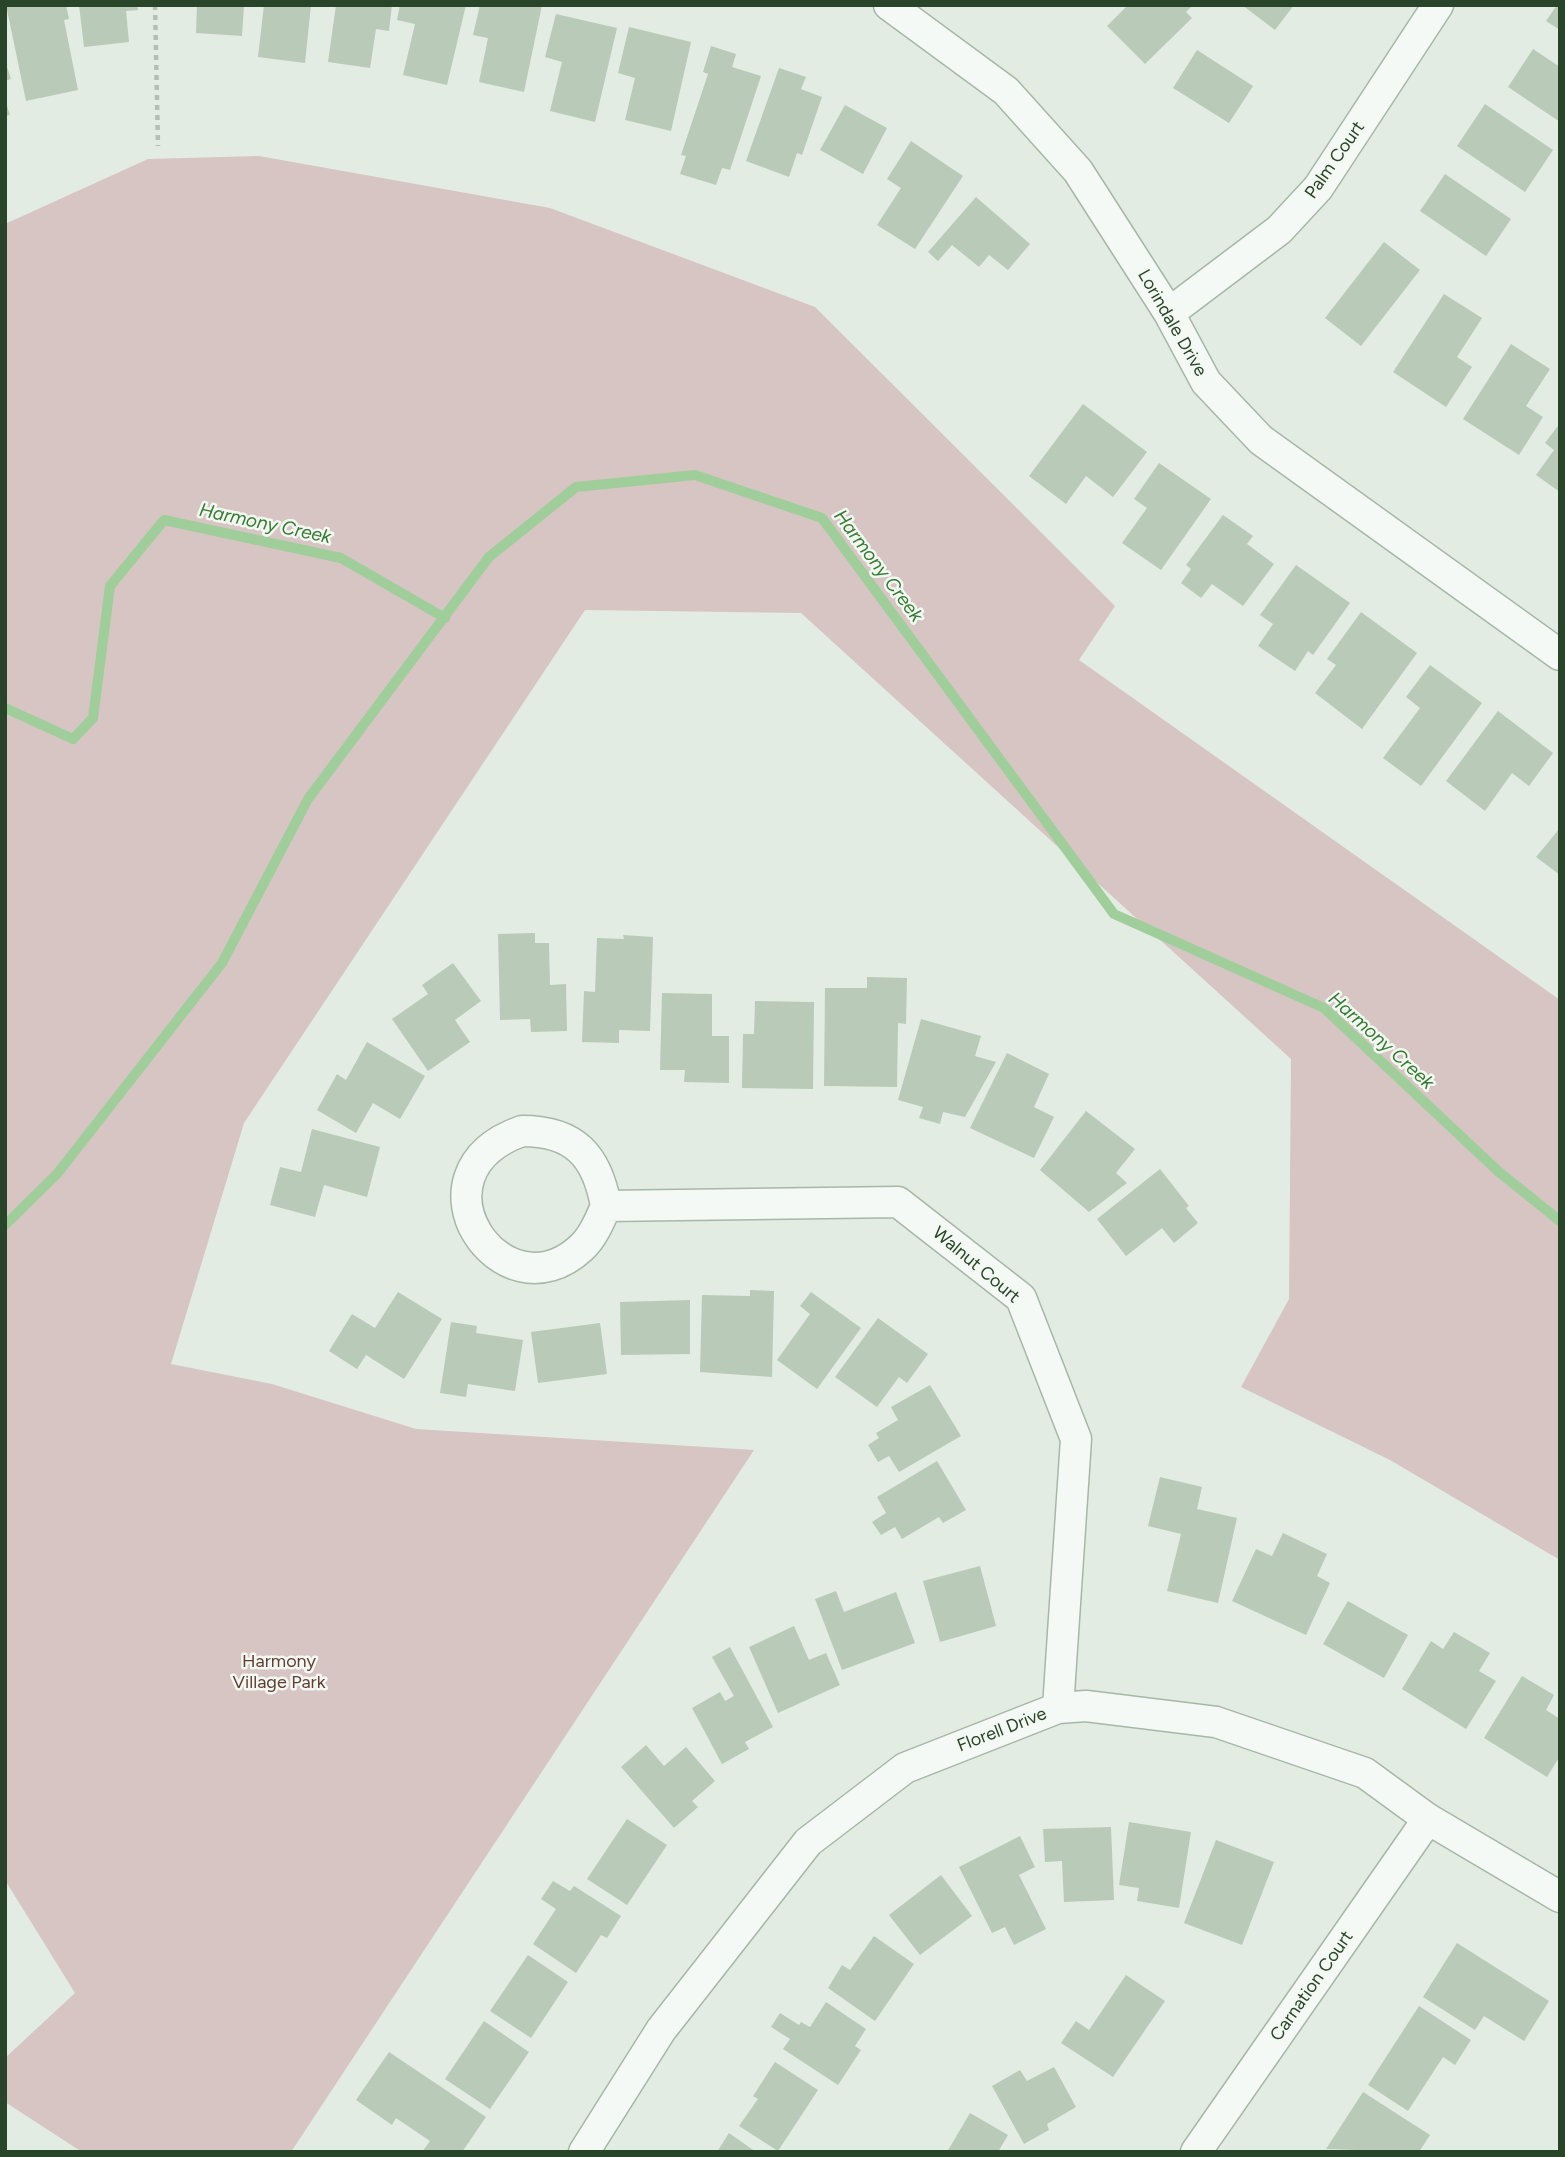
<!DOCTYPE html>
<style>
body{margin:0}
#map{position:relative;width:1565px;height:2157px;overflow:hidden;background:#e2ece2;font-family:Figtree,sans-serif}
canvas{display:block}
.frame{position:absolute;inset:0;border:7px solid #294529;pointer-events:none}
</style>
<div id="map">
<canvas width="1565" height="2157"></canvas>
<div class="frame"></div>
</div>
<script>
const g = document.querySelector('canvas').getContext('2d');
g.lineJoin = 'round';
function fill(path, color) { g.fillStyle = color; g.fill(path, 'evenodd'); }
function trace(path, color, width, dash) { g.strokeStyle = color; g.lineWidth = width; g.lineCap = dash ? 'butt' : 'round'; g.setLineDash(dash || []); g.stroke(path); }
function drawText(font, color, halo, rows, align = 'center') {
  g.font = font + ' Figtree,sans-serif'; g.lineWidth = 5; g.setLineDash([]); g.textBaseline = 'middle'; g.strokeStyle = halo; g.fillStyle = color; for (const [text, x, y, turn = 0] of rows) {
    g.save(); g.translate(x, y); g.rotate((+turn || 0) * Math.PI / 180); g.textAlign = isNaN(turn) ? turn : align; if (halo) g.strokeText(text, 0, 0); g.fillText(text, 0, 0); g.restore();
  }
}
fill(new Path2D(`
 M259,156l291,52 265,99 300,299 -36,54 481,340v560l-170,-100 -149,-73 48,-88 2,-240 -490,-446 -216,-3 -341,513 -73,241 101,20 144,45 338,21 -463,702h-209l-77,-50v-44l70,-65 -70,-113v-1656l143,-65z`), '#d6c5c3');
trace(new Path2D(`
 M5,708l68,31 20,-21 17,-132 54,-66 177,38 104,60
 M5,1225l52,-51 165,-211 86,-164 181,-242 87,-70 119,-12 127,43 292,396 210,94 175,164 61,49`), '#a0ce9b', 10);
fill(new Path2D(`
 M6,5h60l3,14 -5,1 14,70 -52,11z
 M79,5h58l1,5 -12,1 3,31 -45,5z
 M197,5h47l-2,31 -46,-3z
 M264,5h47l-6,58 -47,-6z
 M336,5h56l-3,26 -13,-2 -6,39 -42,-6z
 M400,5h66l-19,80 -44,-10 12,-51 -18,-4z
 M480,5h62l-18,87 -45,-10 9,-44 -15,-3z
 M1128,5h65l-7,7 6,6 -47,46 -38,-38z
 M1242,5h52l-19,25z
 M1557,5h3v25l-14,-9z
 M556,14l61,14 -22,94 -45,-11 12,-49 -17,-5z
 M629,27l62,15 -20,89 -46,-11 10,-42 -17,-5z
 M711,46l25,8 -4,13 29,9 -31,94 -8,-2 -6,17 -36,-11 6,-18 -5,-1 27,-81 -5,-2z
 M1533,49l27,18v55l-52,-35z
 M1197,50l56,36 -24,37 -56,-35z
 M5,61l6,18 -6,2z
 M779,68l27,9 -5,12 21,8 -20,58 -5,-2 -8,24 -43,-16z
 M5,100l5,15 -5,1z
 M1485,104l68,46 -28,42 -68,-46z
 M845,105l42,23 -24,46 -43,-24z
 M911,141l52,35 -48,73 -38,-24 24,-37 -14,-9z
 M1445,174l66,45 -25,37 -66,-45z
 M976,197l54,47 -22,26 -19,-15 -10,12 -27,-22 -14,16 -10,-9z
 M1384,242l36,28 -59,76 -36,-28z
 M1444,294l38,24 -25,39 15,10 -26,40 -53,-35z
 M1511,344l39,25 -24,37 17,11 -24,38 -56,-36z
 M1083,404l64,48 -34,45 -27,-21 -20,28 -37,-28z
 M1560,423v69l-24,-17 18,-25 -9,-7z
 M1159,463l52,36 -50,71 -39,-27 25,-35 -13,-9z
 M1223,515l30,21 -6,8 27,20 -31,42 -31,-22 -11,14 -20,-15 10,-14 -5,-4z
 M1296,565l54,38 -37,52 -5,-4 -13,20 -37,-25 15,-22 -13,-9z
 M1361,612l56,41 -55,76 -47,-36 21,-28 -9,-6z
 M1430,665l52,38 -61,83 -38,-28 37,-50 -14,-11z
 M1498,711l55,42 -24,33 -17,-13 -27,38 -39,-30z
 M1560,828v47l-24,-18z
 M535,933v10h14l1,42 16,-1 1,47 -36,1 -1,-13 -30,1 -2,-86z
 M623,935l30,2 -3,94 -31,-1v13l-37,-1 2,-51 11,1 2,-54 27,1z
 M453,963l28,38 -26,19 15,22 -42,29 -36,-52 36,-25 -6,-9z
 M867,977l40,1 -1,46 -8,-1 -1,64 -73,-1 1,-98h42z
 M662,993l50,1v42h17v47l-45,-1 1,-12h-25z
 M755,1001l59,1 -1,87 -71,-1 1,-54h11z
 M921,1019l60,17 -6,20 21,6 -31,55 -22,-5 -3,12 -21,-6 4,-11 -25,-7z
 M367,1042l58,34 -25,43 -27,-16 -17,30 -39,-23 20,-36 9,6z
 M1007,1053l42,21 -15,33 20,10 -20,41 -64,-30z
 M1086,1111l49,38 -19,24 11,10 -38,29 -49,-42z
 M312,1129l68,18 -13,50 -43,-12 -9,32 -45,-12 10,-38 21,5z
 M1160,1169l29,37 -3,2 12,15 -24,20 -12,-15 -36,28 -29,-37z
 M750,1290l24,1 -2,86 -72,-5 2,-77 48,1z
 M398,1292l44,27 -38,60 -38,-24 -9,14 -28,-18 23,-37 23,14z
 M811,1292l50,36 -44,61 -40,-29 33,-46 -10,-8z
 M690,1300v54l-69,1 -1,-53z
 M878,1318l50,36 -21,29 -8,-6 -22,30 -42,-30z
 M451,1322l26,4 -1,7 47,7 -8,51 -47,-7 -2,13 -26,-4z
 M600,1323l7,51 -69,9 -7,-51z
 M930,1385l31,51 -62,36 -10,-16 -11,6 -10,-17 11,-7 -3,-5 22,-13 -7,-13z
 M937,1461l29,49 -23,13 -4,-6 -37,22 -7,-12 -14,8 -9,-13 14,-9 -9,-16z
 M1160,1477l42,10 -5,22 40,9 -19,85 -51,-12 14,-57 -33,-8z
 M1283,1533l44,21 -10,22 13,7 -24,52 -74,-34 24,-52 16,7z
 M980,1566l16,60 -56,16 -17,-61z
 M836,1591l8,21 52,-20 19,51 -73,27 -27,-71z
 M1348,1601l60,34 -24,43 -61,-34z
 M794,1626l15,34 17,-7 14,32 -62,28 -29,-66z
 M1454,1632l36,21 -11,18 17,10 -30,48 -64,-40 29,-48 12,8z
 M730,1647l43,80 -28,15 4,7 -27,15 -30,-56 28,-16 5,9 9,-5 -22,-39z
 M1522,1676l32,19 -8,15 14,9v37l-13,21 -63,-39z
 M646,1745l18,21 22,-19 29,34 -23,20 6,6 -24,21 -53,-61z
 M627,1819l40,26 -40,60 -40,-26z
 M1129,1822l62,10 -12,76 -42,-7 2,-13 -20,-3z
 M1111,1827l3,73 -50,2 -2,-41 -17,1 -2,-33z
 M1020,1836l15,31 -16,8 27,54 -32,16 -9,-18 -13,6 -33,-66z
 M1216,1840l58,22 -32,83 -58,-22z
 M941,1875l31,41 -52,39 -31,-40z
 M553,1881l17,10 4,-5 47,30 -14,22 -6,-3 -25,38 -43,-29 23,-35 -15,-10z
 M874,1936l40,28 -39,57 -47,-33 14,-23 8,5z
 M1457,1943l92,58 -25,40 -40,-25 -9,14 -52,-33z
 M528,1955l40,27 -37,56 -41,-27z
 M1126,1975l39,26 -52,76 -52,-34 15,-22 13,9z
 M826,2002l40,27 -11,17 6,4 -23,35 -55,-36 7,-10 -19,-12 9,-14 19,12 2,-3 9,5z
 M1419,2006l52,34 -16,25 -12,-8 -35,54 -40,-26z
 M484,2021l45,31 -39,57 -45,-30z
 M389,2052l97,65 -24,35h-40l8,-11 -34,-23 -4,7 -36,-25z
 M775,2062l43,28 -40,61 -39,-25 19,-27 -5,-3z
 M1054,2067l22,40 -29,17 2,6 -25,14 -32,-58 28,-16 7,11z
 M1363,2092l67,43 -11,17 -93,-3z
 M970,2113l38,22 -10,17h-51z
 M729,2133l27,19h-39z`), '#b9cab9');
const minor = new Path2D(`
 M889,5l117,86 72,80 91,142 37,69 55,58 299,215
 M1169,313l110,-83 39,-42 120,-183
 M522,1131c53,0 75,25 84,75 -6,14 -13,31 -25,42 -79,73 -179,-75 -59,-117z
 M606,1206l292,-4 123,96 55,141 -18,269
 M584,2152l77,-122 147,-188 97,-74 153,-60 28,-2 130,16 149,51 63,46 132,78
 M1196,2152l232,-333`);
trace(minor, '#a7b7a7', 33);
trace(new Path2D(`
 M155,5l3,141`), '#b4bfb4', 4.5, [5, 5]);
trace(minor, '#f5f9f6', 30);
drawText('18px', '#294529', '#f3f9f2', [
 ["Palm Court",1335,160,-55],
 ["Lorindale Drive",1172,323,60],
 ["Walnut Court",976,1265,40],
 ["Florell Drive",1002,1730,-21],
 ["Carnation Court",1312,1986,-55]
]);
drawText('18px', '#623e35', '#f3f9f2', [
 ["Harmony",279,1662],
 ["Village Park",279,1683]
]);
drawText('italic 19px', '#357c30', '#f3f9f2', [
 ["Harmony Creek",265,524,12],
 ["Harmony Creek",878,566,53],
 ["Harmony Creek",1381,1041,42]
]);
</script>
